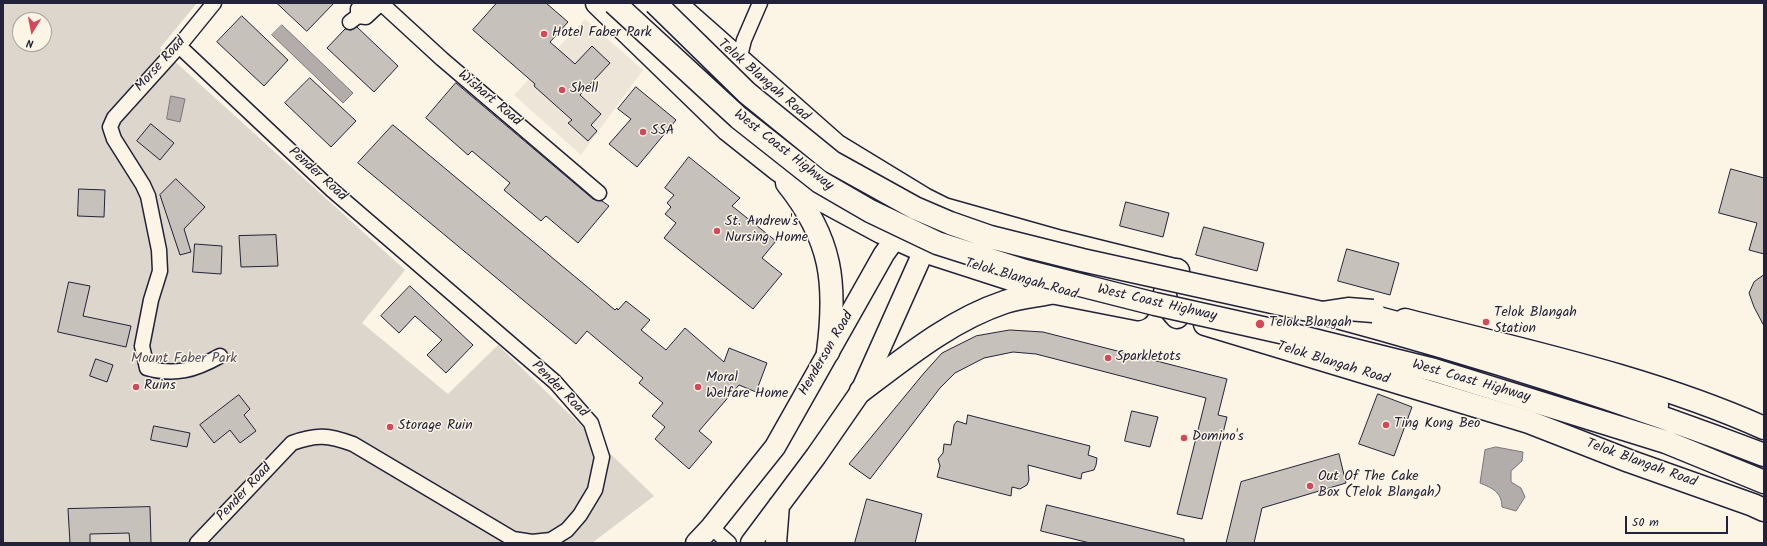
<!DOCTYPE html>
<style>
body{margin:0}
#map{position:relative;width:1767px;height:546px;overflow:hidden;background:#fcf5e5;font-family:Kalam,sans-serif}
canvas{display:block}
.frame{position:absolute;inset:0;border:4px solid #22223b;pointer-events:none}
.north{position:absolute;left:12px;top:12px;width:40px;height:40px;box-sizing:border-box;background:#fcf5e5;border:1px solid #a5a1a1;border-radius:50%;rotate:190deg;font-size:11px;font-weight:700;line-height:16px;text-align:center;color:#22223b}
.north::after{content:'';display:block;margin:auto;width:14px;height:18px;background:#d1495b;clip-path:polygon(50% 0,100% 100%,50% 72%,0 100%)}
.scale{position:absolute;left:1625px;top:516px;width:103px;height:18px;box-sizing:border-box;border:2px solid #22223b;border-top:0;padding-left:5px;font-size:12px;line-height:14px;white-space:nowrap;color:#22223b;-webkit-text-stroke:3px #fcf5e5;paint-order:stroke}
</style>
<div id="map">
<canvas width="1767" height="546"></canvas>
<div class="frame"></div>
<div class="north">N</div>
<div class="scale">50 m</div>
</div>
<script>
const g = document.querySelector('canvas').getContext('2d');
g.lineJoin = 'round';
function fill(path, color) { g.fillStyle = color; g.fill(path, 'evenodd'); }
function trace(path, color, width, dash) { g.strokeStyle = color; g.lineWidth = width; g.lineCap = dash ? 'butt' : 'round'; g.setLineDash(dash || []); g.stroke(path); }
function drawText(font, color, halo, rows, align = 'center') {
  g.font = font + ' Kalam,sans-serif'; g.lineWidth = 3; g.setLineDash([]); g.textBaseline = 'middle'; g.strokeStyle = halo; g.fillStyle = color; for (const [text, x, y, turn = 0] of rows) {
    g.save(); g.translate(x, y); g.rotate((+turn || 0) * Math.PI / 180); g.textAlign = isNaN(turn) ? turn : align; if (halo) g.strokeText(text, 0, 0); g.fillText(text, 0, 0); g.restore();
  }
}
fill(new Path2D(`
 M585,19l58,51 -62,85 -67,-60z`), '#ece5d8');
fill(new Path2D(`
 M3,3h194l-37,45 245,222 -43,53 86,71 50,-49 156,151 -62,47h-589zM20,20h24v24h-24z`), '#dcd6cc');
const water = new Path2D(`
 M282,25l71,68 -10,10 -71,-68z
 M171,96l14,3 -5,23 -13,-3z
 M1496,447l27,5 -1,9 -11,10v11l10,6 4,9 -9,14 -14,-4c0,-15 -10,-19 -22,-24l5,-33z`);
fill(water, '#b2adab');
trace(water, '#78757e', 1);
const building = new Path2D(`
 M277,3h57l-27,28z
 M497,3h49l22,19 -18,20 25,22 17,-18 18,17 -30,32 21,19 -10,11 6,6 -9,10 -20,-18 4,-3 -38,-34 1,-2 -62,-54z
 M242,16l46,44 -24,26 -47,-44z
 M357,27l41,39 -24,26 -47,-44 18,-19 6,1z
 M310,78l46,43 -25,26 -46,-44z
 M456,83l137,116 9,2 7,5 -31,37 -32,-27 -5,5 -37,-31 6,-7 -38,-32 -4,4 -42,-37z
 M636,87l40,33 -39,47 -28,-23 22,-25 -13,-10z
 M151,124l23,19 -14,17 -23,-19z
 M393,125l222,185 2,-2 1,2 8,-9 24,19 -9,10 25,20 19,-22 39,34 5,-14 38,15 -11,29 -17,-7 -40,46 13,11 -23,27 -34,-30 10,-12 -13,-11 11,-13 -24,-20 4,-5 -56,-47 -11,13 -218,-181z
 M689,157l51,41 -8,8 44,35 -14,17 20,16 -29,35 -89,-71 12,-15 -11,-9 6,-7 -4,-4 7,-8 -9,-7z
 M1731,169l33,9v76l-15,-4 8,-27 -38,-10z
 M176,179l29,28 -21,22 7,23 -11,3 -20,-60z
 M79,189l26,1 -1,27 -26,-1z
 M1126,202l43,11 -6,24 -43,-11z
 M1204,227l60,16 -7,28 -61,-16z
 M276,235l2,31 -37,1 -2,-31z
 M195,244l27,2 -1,28 -28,-2z
 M1347,249l52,14 -9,32 -52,-14z
 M1764,275v51l-10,-19 -5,-14 5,-11z
 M69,282l21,4 -7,30 48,10 -5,21 -68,-15z
 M410,286l63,59 -27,28 -19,-18 15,-15 -27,-24 -16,17 -18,-17z
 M1010,330l33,2 184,47 -9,36 9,2 -25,102 -25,-5 29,-116 -170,-44 -23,-2 -29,6 -29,15 -15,15 -70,91 -21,-15 75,-91 18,-20 34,-17z
 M96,359l17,6 -6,17 -17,-6z
 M1378,394l34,13 -18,49 -35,-12z
 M239,395l11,14 -6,6 12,16 -16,12 -10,-13 -16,13 -14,-18z
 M1132,411l26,6 -8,30 -25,-6z
 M968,415l122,31 -2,9 9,3 -1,7 -2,5 -12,3 -1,6 -53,-14 1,15 -2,5 -7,4 -8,-2 -1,9 -74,-19 3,-11 -2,-7 5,-6 1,-9 7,1 3,-20 3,-4 9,3z
 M154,426l36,7 -3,14 -36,-7z
 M1339,454l7,29 -84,25 -8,35h-28l15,-61z
 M867,499l55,15 -7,29h-60z
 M1047,505l137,34v4h-94l-49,-12z
 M150,507l1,36h-21l-1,-10 -39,1v9h-20l-2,-34z`);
fill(building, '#c6c1bb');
trace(building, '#22223b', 1);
const street = new Path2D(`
 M214,3l-35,43 -65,72 -4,9 4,12 29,46 5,11 11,54 1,21 -9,29 -9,46 5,22c28,8 48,2 73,-12
 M381,3l61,56 157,134
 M358,16v-7l5,-6
 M350,22l8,-6 8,1 15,-14
 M179,46l153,144 223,192 36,41 11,34 -7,33 -15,25 -13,15 -16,10 -19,2 -19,-3 -160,-95c-25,-9 -36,-10 -61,-1l-95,100
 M726,112l18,-72 16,-37
 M711,527l18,16`);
const secondary = new Path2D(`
 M696,543l15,-16 64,-80 109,-193 21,-29
 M751,543l65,-87 45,-65 69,-154
 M776,543l3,-38`);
const primary = new Path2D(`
 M597,3l131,127 49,39 43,30 61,33 43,19 127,41 87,17
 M675,3l162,143 87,53 20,10 117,33 117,29
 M787,183c45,56 50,100 41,169
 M1352,311l71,19
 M1177,317c-16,-17 -16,-29 0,-47
 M1205,324l324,98 100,39 124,44 11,5
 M1536,364l79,25 42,16
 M861,391c45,-34 90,-71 144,-89 14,-5 30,-6 45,-9`);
const highway = new Path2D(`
 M1322,313c149,40 297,86 442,142
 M1405,320c120,31 245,57 359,108
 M1285,333l149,37 232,72 98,40`);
trace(street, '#22223b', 17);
trace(secondary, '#22223b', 23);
trace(primary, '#22223b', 25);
trace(highway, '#22223b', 25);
trace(street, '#fcf5e5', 14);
trace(secondary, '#fcf5e5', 20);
trace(primary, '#fcf5e5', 22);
trace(highway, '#fcf5e5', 22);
const highwayBridge = new Path2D(`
 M614,3l125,115 81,64 50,29 67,32 88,28 130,33 130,29
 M655,3l92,90 85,69 83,46 35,15 40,14 92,23 240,53 26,-4 25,2`);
trace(highwayBridge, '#22223b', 25, []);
trace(highwayBridge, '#fcf5e5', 22);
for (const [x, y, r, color] of [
 [544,34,4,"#d1495b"],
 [562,90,4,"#d1495b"],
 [643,132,4,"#d1495b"],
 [717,231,4,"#d1495b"],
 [1486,322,4,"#d1495b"],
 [1260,324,5,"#d1495b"],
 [1108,358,4,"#d1495b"],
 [136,387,4,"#d1495b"],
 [698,387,4,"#d1495b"],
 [1386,425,4,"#d1495b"],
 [390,427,4,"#d1495b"],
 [1184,438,4,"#d1495b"],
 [1310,486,4,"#d1495b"]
]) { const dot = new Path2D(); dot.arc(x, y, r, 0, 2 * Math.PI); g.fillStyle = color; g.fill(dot); trace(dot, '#fcf5e5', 1.5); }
drawText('14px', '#22223b', '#fcf5e5', [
 ["Hotel Faber Park",552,34],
 ["Shell",570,90],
 ["SSA",651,132],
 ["St. Andrew's",725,223],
 ["Nursing Home",725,239],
 ["Telok Blangah",1494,314],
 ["Station",1494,330],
 ["Telok Blangah",1269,324],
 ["Sparkletots",1116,358],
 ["Moral",706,379],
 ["Welfare Home",706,395],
 ["Ruins",144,387],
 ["Ting Kong Beo",1394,425],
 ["Storage Ruin",398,427],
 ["Domino's",1192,438],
 ["Out Of The Cake",1318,478],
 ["Box (Telok Blangah)",1318,494]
], 'left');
drawText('14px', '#22223b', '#fcf5e5', [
 ["Morse Road",161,65,-48],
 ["Telok Blangah Road",763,81,41],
 ["Wishart Road",489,99,40],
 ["West Coast Highway",783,151,38],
 ["Pender Road",317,175,42],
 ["Telok Blangah Road",1021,280,16],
 ["West Coast Highway",1157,304,13],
 ["Henderson Road",827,354,-60],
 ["Telok Blangah Road",1333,364,17],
 ["West Coast Highway",1471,382,16],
 ["Pender Road",559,390,45],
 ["Telok Blangah Road",1641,464,20],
 ["Pender Road",245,493,-47]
]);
drawText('14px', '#504f5f', '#fcf5e5', [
 ["Mount Faber Park",184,360]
]);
</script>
